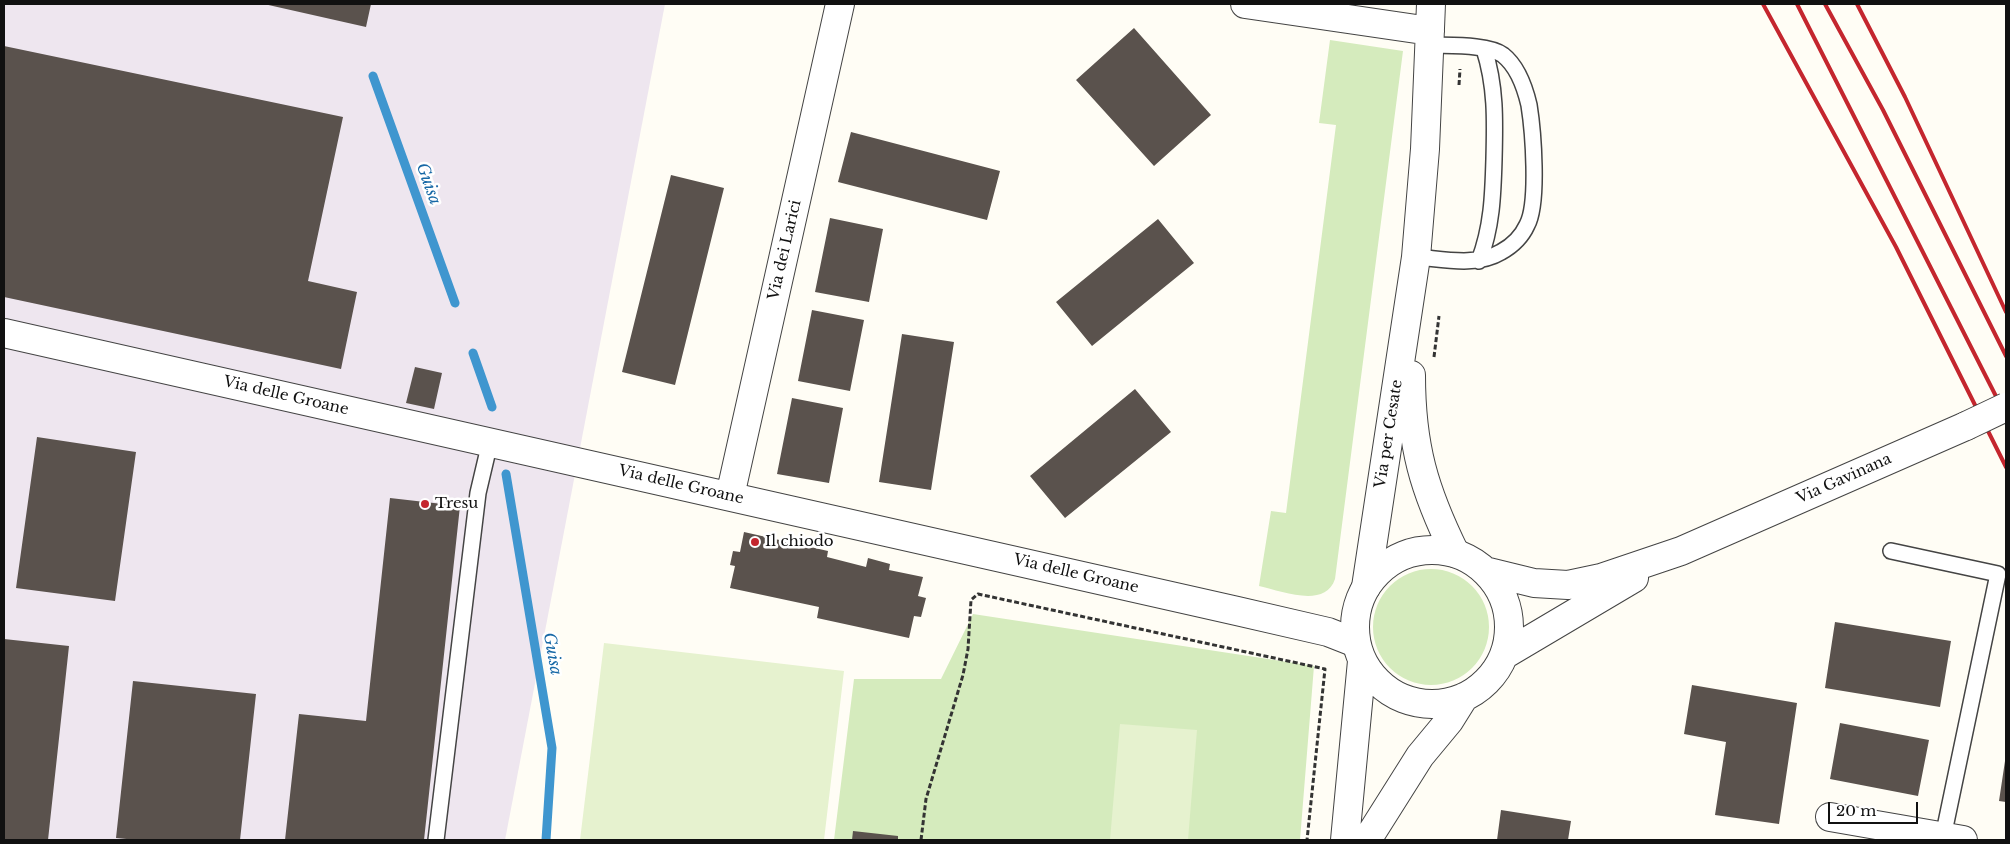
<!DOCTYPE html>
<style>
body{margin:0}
#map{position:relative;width:2010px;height:844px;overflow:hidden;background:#fffdf5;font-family:"Libre Baskerville",serif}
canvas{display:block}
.frame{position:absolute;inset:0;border:5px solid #111;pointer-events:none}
.scale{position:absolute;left:1828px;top:802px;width:90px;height:22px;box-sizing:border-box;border:2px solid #111;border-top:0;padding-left:6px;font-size:15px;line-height:18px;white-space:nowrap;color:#111;-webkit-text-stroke:4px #fff;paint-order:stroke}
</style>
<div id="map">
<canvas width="2010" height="844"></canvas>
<div class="frame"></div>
<div class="scale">20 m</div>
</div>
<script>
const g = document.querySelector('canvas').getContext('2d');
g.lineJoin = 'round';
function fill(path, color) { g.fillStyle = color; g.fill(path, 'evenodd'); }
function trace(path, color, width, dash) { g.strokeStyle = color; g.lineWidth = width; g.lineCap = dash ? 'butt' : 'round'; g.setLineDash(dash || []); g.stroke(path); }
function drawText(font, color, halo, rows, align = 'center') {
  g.font = font + ' "Libre Baskerville",serif'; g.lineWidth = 5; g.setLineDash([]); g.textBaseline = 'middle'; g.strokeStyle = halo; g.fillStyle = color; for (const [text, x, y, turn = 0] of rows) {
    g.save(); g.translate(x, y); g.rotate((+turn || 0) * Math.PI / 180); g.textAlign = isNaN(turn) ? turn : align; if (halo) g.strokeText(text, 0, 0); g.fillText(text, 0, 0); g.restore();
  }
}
fill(new Path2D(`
 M4,4h661l-160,836h-501z`), '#eee6ef');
fill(new Path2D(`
 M1330,40l73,11 -68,528c-10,30 -53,12 -76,7l12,-75 15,2 50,-388 -17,-2z
 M1373 627a58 58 0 1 1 116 0a58 58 0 1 1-116 0Z
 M973,614l341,52 -14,174h-466l20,-161h87z`), '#d5ebbd');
fill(new Path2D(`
 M604,643l240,28 -20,169h-244z
 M1120,724l77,6 -9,110h-78z`), '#e6f2cf');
trace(new Path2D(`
 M373,76l82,227
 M473,353l19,54
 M506,474l46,274 -6,92`), '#3f96cf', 9);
fill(new Path2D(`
 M264,4h107l-5,23z
 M1134,28l77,87 -57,51 -78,-86z
 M4,46l339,71 -35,164 49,11 -16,77 -337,-72z
 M851,132l149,39 -13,49 -149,-38z
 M671,175l53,13 -49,197 -53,-13z
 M830,218l53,11 -14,73 -54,-10z
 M1158,219l36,44 -102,83 -36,-44z
 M812,310l52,10 -14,71 -52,-10z
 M902,334l52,8 -23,148 -52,-8z
 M415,367l27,6 -8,36 -28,-6z
 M1135,389l36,43 -106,86 -35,-42z
 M792,398l51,10 -14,75 -52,-9z
 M37,437l99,15 -21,149 -99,-13z
 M390,498l70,8 -36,334h-139l14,-126 67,7z
 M744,532l84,19 -1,6 39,10 2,-9 22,6 -1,6 34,7 -5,19 8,2 -5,19 -7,-1 -5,22 -92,-20 2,-11 -89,-19 5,-22 -5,-1 3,-14 7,1z
 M1835,622l116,19 -11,66 -115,-19z
 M4,639l65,7 -21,194h-44z
 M133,681l123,13 -16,146h-103l-21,-2z
 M1692,685l105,18 -18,121 -64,-9 11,-73 -42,-8z
 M1840,723l89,17 -11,56 -88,-17z
 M2005,761h1v41l-7,-1z
 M1501,810l70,11 -3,19h-71z
 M853,831l45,5v4h-46z`), '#5a524d');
const service = new Path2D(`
 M1416,257c27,2 60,10 85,-5 11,-6 21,-16 26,-27 12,-22 6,-95 2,-120 -4,-17 -12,-39 -26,-50 -15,-11 -55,-9 -74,-10
 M1479,261c13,-34 14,-66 15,-102 1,-38 2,-73 -10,-110
 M1891,551l107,23 -55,263
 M436,840l42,-347 12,-51`);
const minor = new Path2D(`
 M1245,4l185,27
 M4,333l1233,278 91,21 28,11
 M1411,375c0,71 13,115 44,178
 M730,496l110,-492
 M1366,587l50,-330 9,-108 6,-145
 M1830,817l133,23`);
const tertiary = new Path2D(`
 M1355 627a77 77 0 1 1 154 0a77 77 0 1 1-154 0Z
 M1485,571l49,12 34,2 33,-7 80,-27 285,-125
 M1504,655l130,-77
 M1345,840l17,-179
 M1367,840l53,-84 29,-35 15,-24`);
trace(service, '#444', 18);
trace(minor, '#444', 30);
trace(tertiary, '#444', 30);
trace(new Path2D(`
 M1459,85l1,-16
 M1434,357l5,-41
 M921,840l5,-41 37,-124 5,-26 3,-49 7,-6 347,75 -18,171`), '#333', 3, [5, 2.5]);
trace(service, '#fff', 15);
trace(minor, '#fff', 28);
trace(tertiary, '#fff', 28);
trace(new Path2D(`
 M1763,4l133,243 110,220
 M1797,4l209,412
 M1825,4l58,106 123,246
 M1857,4l48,93 101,215`), '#c4262e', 4);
const tertiaryBridge = new Path2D(`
 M1966,426l40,-19`);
trace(tertiaryBridge, '#444', 30, []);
trace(tertiaryBridge, '#fff', 28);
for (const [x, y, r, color] of [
 [425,504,5,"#c4262e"],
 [755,542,5,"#c4262e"]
]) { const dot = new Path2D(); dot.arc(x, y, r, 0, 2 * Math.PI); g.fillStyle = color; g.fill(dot); trace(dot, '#fff', 2); }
drawText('15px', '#111', '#fff', [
 ["Via dei Larici",785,250,-77],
 ["Via delle Groane",286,396,13],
 ["Via per Cesate",1389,434,-81],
 ["Via Gavinana",1844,479,-24],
 ["Via delle Groane",681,485,13],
 ["Via delle Groane",1076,574,13]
]);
drawText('15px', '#111', '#fff', [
 ["Tresu",435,504],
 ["Il chiodo",765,542]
], 'left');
drawText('italic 16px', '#1768a6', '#fff', [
 ["Guisa",428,184,70],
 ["Guisa",552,654,80]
]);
</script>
